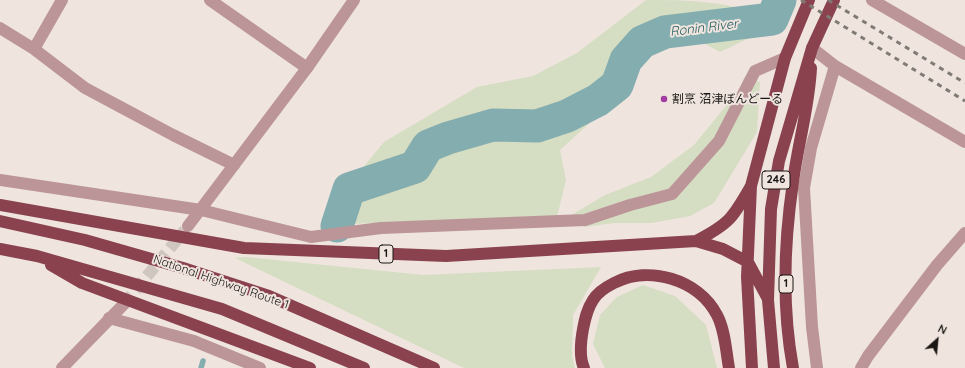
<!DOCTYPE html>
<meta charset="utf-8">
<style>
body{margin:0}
#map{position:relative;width:965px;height:368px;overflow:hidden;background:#efe5de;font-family:Quicksand,sans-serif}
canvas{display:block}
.north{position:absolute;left:917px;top:320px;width:40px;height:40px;-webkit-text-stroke:3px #efe5de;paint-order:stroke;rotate:27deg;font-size:11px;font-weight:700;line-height:16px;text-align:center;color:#1a1614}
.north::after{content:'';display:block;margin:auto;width:14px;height:18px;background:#1a1614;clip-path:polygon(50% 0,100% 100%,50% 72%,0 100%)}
</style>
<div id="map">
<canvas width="965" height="368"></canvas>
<div class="north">N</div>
</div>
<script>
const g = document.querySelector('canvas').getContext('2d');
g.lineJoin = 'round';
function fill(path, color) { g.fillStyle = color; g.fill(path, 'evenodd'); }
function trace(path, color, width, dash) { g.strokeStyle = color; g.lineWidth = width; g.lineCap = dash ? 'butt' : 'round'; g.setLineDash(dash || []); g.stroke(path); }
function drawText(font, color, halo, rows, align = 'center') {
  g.font = font + ' Quicksand,"Noto Sans JP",sans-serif'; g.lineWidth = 4; g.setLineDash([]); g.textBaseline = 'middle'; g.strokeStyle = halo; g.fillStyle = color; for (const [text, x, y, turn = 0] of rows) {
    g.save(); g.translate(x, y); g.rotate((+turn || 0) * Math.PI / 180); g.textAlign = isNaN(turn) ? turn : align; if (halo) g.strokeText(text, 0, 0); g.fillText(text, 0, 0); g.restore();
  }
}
fill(new Path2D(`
 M646,0c38,0 95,0 125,23l-13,11 -38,18 -26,-14 -30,5 -44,33 4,21 -19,12 -45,41 6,30 -9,37 -210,7 5,-43 32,-39 93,-55 56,-11 44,-23z
 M745,76l15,6 -3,50 -43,71 -24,13 -38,7h-38l-30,4 -16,-10 37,-22 46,-18 43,-32 44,-54z
 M246,257l177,18 178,-8 -28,48 -1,41 3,12h-111l-229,-110z
 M643,285l32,11 31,29 11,43h-112l-12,-24 7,-29 17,-18z`), '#d5ddc2');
trace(new Path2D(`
 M201,368l2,-7`), '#84adb0', 5.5);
trace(new Path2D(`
 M337,226l12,-37 66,-22 13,-21 20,-8 45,-13 44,1 30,-10 31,-16 19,-15 9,-25 16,-18 23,-10 107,-13 8,-19`), '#84adb0', 33);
trace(new Path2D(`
 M124,304l61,-74`), '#cfc6c0', 12, [12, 6]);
trace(new Path2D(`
 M210,0l97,68
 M872,0l93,54
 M0,28l34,21 51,39 88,47 61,30
 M812,48l23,18 130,76
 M34,49l28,-49
 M0,180l201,30 110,27 70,-9 204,-8 45,-15 42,-11 47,-53 36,-70 30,-13
 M109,318l85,23 66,27
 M817,368l-5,-41 -8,-139 7,-40 24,-82
 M861,368l7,-12 69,-91 28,-32`), '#bc9599', 12);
trace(new Path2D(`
 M188,226l119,-158 47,-68
 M62,368l62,-64`), '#bc9599', 12);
trace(new Path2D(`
 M0,205l244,43 202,8 250,-15c33,-17 37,-23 55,-55
 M0,221l85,19 98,28 86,28 165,72
 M696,241l27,8 25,13 20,37
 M0,249l37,7 185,53 142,59
 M51,265l31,18 228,85
 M584,368c-5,-11 -3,-28 -1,-39 2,-10 4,-20 10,-29 4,-7 13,-13 21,-17 35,-18 84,-4 103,32 8,15 9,36 12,53
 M752,368l-5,-91 4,-91 34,-128 24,-58
 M774,368l-6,-68 3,-91 8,-48 17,-58 16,-55 22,-48
 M793,368c-11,-60 -9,-125 0,-186 5,-39 16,-74 18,-114`), '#8a434e', 12);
trace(new Path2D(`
 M801,0l164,101
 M828,0l137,83`), '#807a75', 3, [5, 5]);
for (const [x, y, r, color] of [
 [664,99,4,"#a03ca2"]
]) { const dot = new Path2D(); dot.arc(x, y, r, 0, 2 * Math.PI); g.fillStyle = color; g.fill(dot); trace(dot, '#efe5de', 1.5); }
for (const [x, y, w] of [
 [776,180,28],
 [386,254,14],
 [786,284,14]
]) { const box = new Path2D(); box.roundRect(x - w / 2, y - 9, w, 18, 3); g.fillStyle = '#efe5de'; g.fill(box); trace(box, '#1a1614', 1); }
drawText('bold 11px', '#1a1614', null, [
 ["246",776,180],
 ["1",386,254],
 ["1",786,284]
]);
drawText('12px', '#1a1614', '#efe5de', [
 ["割烹 沼津ぼんどーる",672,99]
], 'left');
drawText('12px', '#1a1614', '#efe5de', [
 ["National Highway Route 1",221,282,19]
]);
drawText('italic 13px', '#1e585c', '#efe5de', [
 ["Ronin River",704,28,-7]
]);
</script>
